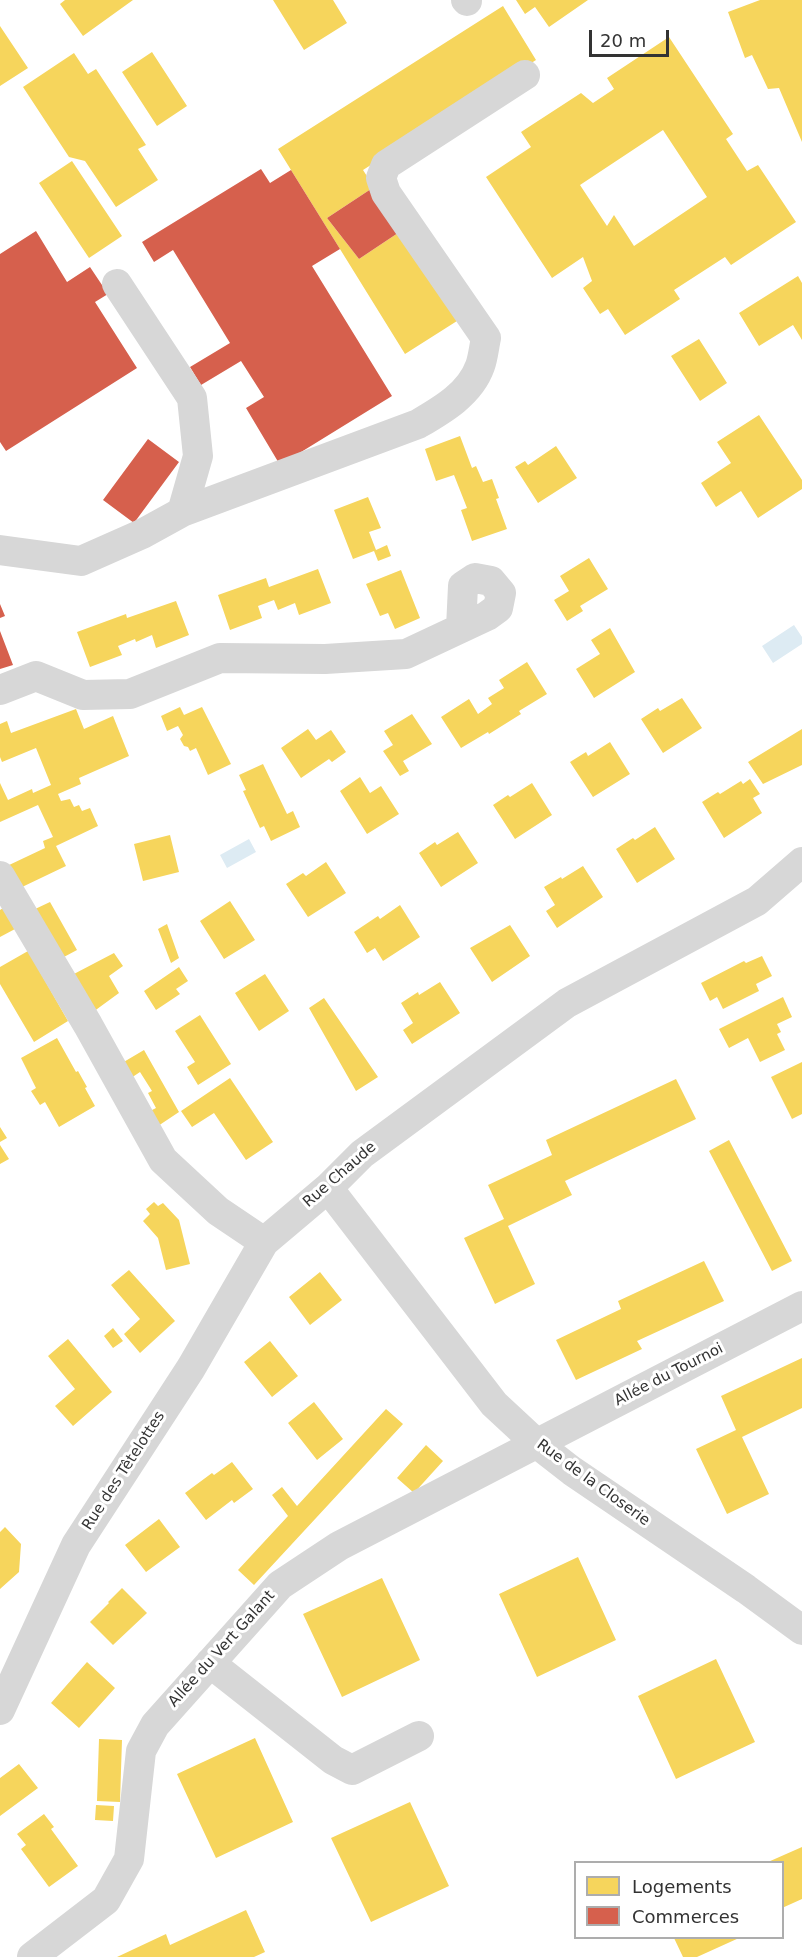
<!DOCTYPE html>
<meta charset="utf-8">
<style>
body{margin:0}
#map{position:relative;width:802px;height:1957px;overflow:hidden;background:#fff;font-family:"DejaVu Sans",sans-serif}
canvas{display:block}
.legend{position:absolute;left:574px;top:1861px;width:210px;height:78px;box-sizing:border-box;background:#fff;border:2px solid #adadad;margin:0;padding:8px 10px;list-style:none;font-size:18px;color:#333}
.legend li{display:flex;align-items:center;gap:12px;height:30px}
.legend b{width:30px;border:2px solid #adadad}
.scale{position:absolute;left:589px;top:30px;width:80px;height:27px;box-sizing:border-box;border:3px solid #333;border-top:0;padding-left:8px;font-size:18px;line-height:21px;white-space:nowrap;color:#333;-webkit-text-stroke:4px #fff;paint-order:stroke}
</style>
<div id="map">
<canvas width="802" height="1957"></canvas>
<ul class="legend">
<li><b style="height:16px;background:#f6d55c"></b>Logements</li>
<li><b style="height:16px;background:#d6604d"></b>Commerces</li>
</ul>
<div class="scale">20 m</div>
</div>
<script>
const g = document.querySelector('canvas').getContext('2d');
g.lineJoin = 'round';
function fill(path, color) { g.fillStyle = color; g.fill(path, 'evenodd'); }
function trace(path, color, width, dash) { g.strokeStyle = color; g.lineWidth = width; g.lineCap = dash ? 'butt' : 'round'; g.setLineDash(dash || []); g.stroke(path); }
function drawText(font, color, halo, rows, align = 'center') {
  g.font = font + ' "DejaVu Sans",sans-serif'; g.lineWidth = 6; g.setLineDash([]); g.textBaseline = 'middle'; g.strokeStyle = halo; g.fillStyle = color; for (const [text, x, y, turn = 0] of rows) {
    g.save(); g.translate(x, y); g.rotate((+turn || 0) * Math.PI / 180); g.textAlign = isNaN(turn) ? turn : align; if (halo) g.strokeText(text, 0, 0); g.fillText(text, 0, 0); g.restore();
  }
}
fill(new Path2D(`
 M794,625l8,12v7l-29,19 -11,-17z
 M249,839l7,13 -29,16 -7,-13z`), '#ddebf3');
fill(new Path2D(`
 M65,0h68l-50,36 -23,-32z
 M273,0h60l14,23 -43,27z
 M516,0h72l-39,27 -14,-20 -10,7z
 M760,0h42v142l-23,-54 -11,1 -16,-34 -7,3 -17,-46z
 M503,6l33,54 -173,110 11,17 -47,31 32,41 42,-28 56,90 -52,33 -127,-205z
 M0,26l28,42 -28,18z
 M669,37l64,97 -7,5 21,32 11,-6 38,57 -65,43 -6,-8 -51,33 6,9 -55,36 -17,-26 -8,5 -17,-26 9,-7 -9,-24 -31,21 -66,-101 45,-30 -10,-15 60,-39 12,10 21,-14 -7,-11zM663,130l44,67 -73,49 -20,-31 -7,11 -27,-41z
 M152,52l35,54 -30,20 -35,-54z
 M74,53l14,21 8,-5 50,76 -8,4 20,31 -42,27 -31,-46 -16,-4 -46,-70z
 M72,161l50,75 -33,22 -50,-75z
 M798,276l4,7v57l-9,-15 -34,21 -20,-33z
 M699,339l28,44 -27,18 -29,-45z
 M759,415l43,65v9l-44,29 -17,-27 -25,16 -15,-24 30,-20 -14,-21z
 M460,436l12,32 4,-2 7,16 9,-3 7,19 -3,1 11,30 -35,12 -11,-31 6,-2 -13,-33 -18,6 -11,-32z
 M556,446l21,32 -39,25 -23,-36 10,-6 3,4z
 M368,497l13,31 -12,4 7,18 11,-5 4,11 -13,5 -4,-10 -21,8 -19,-49z
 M589,558l19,31 -28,17 3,5 -16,10 -13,-21 15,-9 -9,-15z
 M318,569l13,34 -32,12 -4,-12 -17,7 -4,-10 -16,6 4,12 -32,12 -12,-35 48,-17 3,9z
 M401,570l19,48 -25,11 -7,-16 -8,3 -14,-32z
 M176,601l13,34 -33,13 -4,-13 -16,7 -1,-3 -17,7 4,9 -32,12 -13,-35 49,-18 1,4z
 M610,628l25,44 -41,26 -18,-29 24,-15 -9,-14z
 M527,662l20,32 -28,17 2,3 -32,20 -1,-2 -27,16 -20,-31 28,-18 9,15 14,-10 -4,-6 16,-10 -5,-8z
 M682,698l20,30 -39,25 -22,-34 17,-11 2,3z
 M180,707l4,8 18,-8 29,57 -23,11 -12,-27 -6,3 -2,-4 -4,-1 -4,-7 3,-4 -5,-9 -11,5 -6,-15z
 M76,709l8,20 29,-13 16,40 -50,22 2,6 -23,10 3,7 9,-2 4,8 5,-2 3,6 8,-3 8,18 -42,20 10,20 -46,22 -13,-22 38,-18 -2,-7 10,-4 -15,-32 -38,17v-39l8,17 24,-11 1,4 18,-8 -15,-37 -34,14 -2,-5v-33l7,-3 4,12z
 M412,714l20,30 -29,17 6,10 -9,5 -17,-25 10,-6 -9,-14z
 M308,729l8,11 15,-10 15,22 -14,10 -3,-3 -28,19 -20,-30z
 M802,729v36l-39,19 -15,-22z
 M610,742l20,32 -37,23 -23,-35 16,-10 2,4z
 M263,764l24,50 6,-3 7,16 -29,14 -7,-15 -4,2 -17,-37 3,-1 -7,-15z
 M360,777l10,16 11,-7 18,28 -32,20 -27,-43z
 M750,779l10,15 -7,4 9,15 -38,25 -22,-36 16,-10 2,2 21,-13 2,3z
 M532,783l20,32 -37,24 -22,-34 15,-10 2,2z
 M655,827l20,32 -38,24 -21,-34 17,-11 2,2z
 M458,832l20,31 -37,24 -22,-34 16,-11 2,3z
 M170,835l9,37 -36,9 -9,-37z
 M326,862l20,31 -38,24 -22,-33 17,-11 3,3z
 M583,866l20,31 -46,31 -11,-17 9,-6 -11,-18 17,-10 1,2z
 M230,901l25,39 -31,19 -24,-38z
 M50,902l27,48 -15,8 -29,-48z
 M400,905l20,32 -37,24 -8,-13 -8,5 -13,-21 24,-16 2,3z
 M3,908l12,21 -15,8v-27z
 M167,924l12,34 -8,5 -13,-34z
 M510,925l20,31 -38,26 -22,-34z
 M28,951l40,70 -34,21 -34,-58v-17z
 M114,953l9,13 -14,10 10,17 -26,19 -21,-37z
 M762,956l10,20 -16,8 3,7 -36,18 -6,-12 -7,4 -9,-18 43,-22 2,2z
 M179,967l9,14 -12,8 4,5 -24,16 -12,-19z
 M265,974l24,37 -30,20 -24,-38z
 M440,982l20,31 -48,31 -9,-14 10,-7 -12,-20 17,-11 1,3z
 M783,997l9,20 -15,7 4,8 -4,2 8,16 -25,12 -12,-24 -19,10 -10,-19z
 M324,998l54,79 -22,14 -47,-83z
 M200,1015l31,49 -33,21 -11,-18 8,-5 -20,-31z
 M57,1038l19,34 2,-1 9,16 -2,1 10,18 -36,21 -14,-25 -5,3 -9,-14 5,-3 -15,-30z
 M144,1050l35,62 -21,14 -8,-15 6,-3 -8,-15 4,-2 -12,-19 -9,6 -9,-15z
 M802,1062v52l-10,5 -21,-42z
 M230,1078l43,64 -27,18 -32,-47 -22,14 -11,-16z
 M676,1079l20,40 -131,62 7,14 -64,31 27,58 -40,20 -31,-66 40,-19 -16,-34 64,-30 -6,-15z
 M0,1127l7,11 -7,4z
 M729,1140l63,121 -20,10 -63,-120z
 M0,1145l9,14 -9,5z
 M154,1202l4,4 5,-3 16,17 11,44 -24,6 -8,-32 -15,-17 7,-7 -4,-5z
 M704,1261l20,40 -87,40 5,8 -66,31 -20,-40 65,-31 -3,-8z
 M129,1270l46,51 -35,32 -16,-19 16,-15 -29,-34z
 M320,1272l22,28 -32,25 -21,-28z
 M113,1328l10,13 -10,7 -9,-12z
 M68,1339l44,53 -39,34 -18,-20 20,-17 -27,-33z
 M270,1341l28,35 -26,21 -28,-35z
 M802,1358v50l-60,29 27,57 -42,20 -31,-65 40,-19 -15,-34z
 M314,1402l29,37 -26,21 -29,-37z
 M386,1409l17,15 -149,161 -16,-15 50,-54 -16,-21 10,-8 15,19z
 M426,1445l17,16 -29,32 -17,-15z
 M232,1462l21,27 -19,14 -2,-3 -26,20 -21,-27 27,-20 2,2z
 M159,1519l21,28 -34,25 -21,-27z
 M5,1527l16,17 -2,28 -19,17v-57z
 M578,1557l38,83 -79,37 -38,-83z
 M382,1578l38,82 -78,37 -39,-83z
 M122,1588l25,25 -34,32 -23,-23 19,-19 -1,-1z
 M716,1659l39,83 -79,37 -38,-83z
 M87,1662l28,26 -36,40 -28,-25z
 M255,1738l38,84 -77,36 -39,-84z
 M99,1739l23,1 -2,62 -23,-1z
 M19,1764l19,24 -38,28v-38z
 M410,1802l39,84 -78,36 -40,-84z
 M96,1805l18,1 -1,15 -18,-1z
 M44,1814l10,13 -3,2 27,37 -29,21 -28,-38 5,-4 -9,-11z
 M802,1847v52l-20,9v-46h-14z
 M246,1910l19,42 -11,5h-137l49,-23 4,11z
 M674,1938h65l-42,19h-14z`), '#f6d55c');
fill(new Path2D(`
 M261,169l9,14 21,-13 49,79 -28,17 80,130 -112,69 -34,-57 18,-11 -23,-36 -40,24 -11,-18 40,-24 -57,-93 -19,12 -12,-20z
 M374,187l27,44 -42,28 -32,-41z
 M36,231l31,51 23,-15 18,27 -13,8 42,66 -131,83 -6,-9v-188z
 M148,439l31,23 -45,61 -31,-23z
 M0,604l5,12 -5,2z
 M0,631l13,34 -13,4z`), '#d6604d');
trace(new Path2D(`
 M466,0l1,1
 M117,284l75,114 6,58 -16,56
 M0,550l81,11 61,-27 40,-22 236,-88c24,-14 52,-30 62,-58 3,-8 4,-19 6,-28l-100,-145 -5,-15 5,-13 139,-90
 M0,690l36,-14 47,19 47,-1 90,-36 105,1 81,-5 81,-38 11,-8 3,-15 -10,-12 -16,-3 -12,8 -2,42
 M0,876l88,149 75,135 55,51 46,31
 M328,1188l166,216 42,39 36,28 174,118 56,41
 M210,1663l123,97 19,10 67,-34
 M0,1710l76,-165 115,-177 73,-126 64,-54 34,-34 205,-151 190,-102 45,-39
 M32,1957l74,-57 23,-41 12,-108 14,-26 125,-140 59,-39 463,-240`), '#d7d7d7', 30);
drawText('15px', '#333', '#fff', [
 ["Rue Chaude",340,1175,-41],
 ["Allée du Tournoi",669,1375,-27],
 ["Rue des Têtelottes",124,1471,-57],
 ["Rue de la Closerie",593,1483,36],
 ["Allée du Vert Galant",222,1649,-48]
]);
</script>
